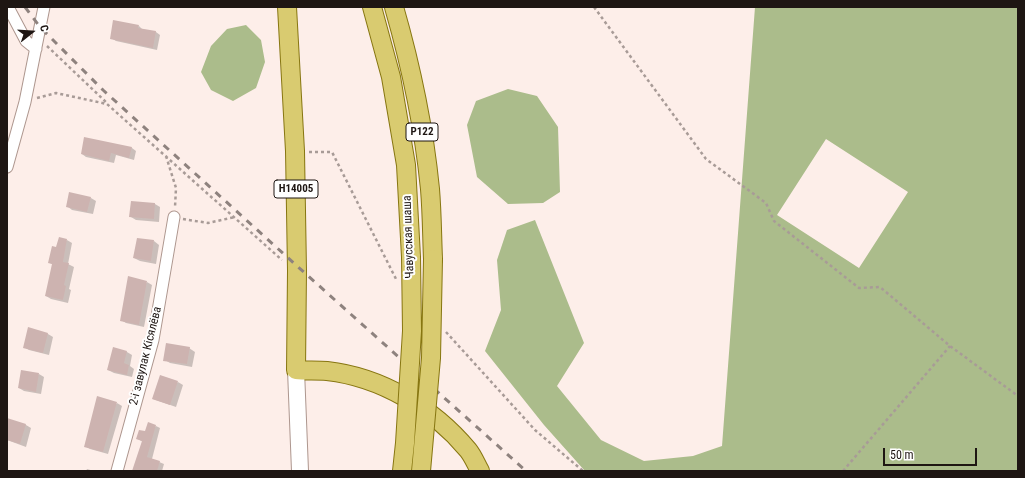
<!DOCTYPE html>
<meta charset="utf-8">
<style>
body{margin:0}
#map{position:relative;width:1025px;height:478px;overflow:hidden;background:#fdeee9;font-family:"Roboto Condensed",sans-serif}
canvas{display:block}
.frame{position:absolute;inset:0;border:8px solid #1e1613;pointer-events:none}
.north{position:absolute;left:12px;top:12px;width:40px;height:40px;-webkit-text-stroke:3px #fff;paint-order:stroke;rotate:73deg;font-size:11px;font-weight:700;line-height:16px;text-align:center;color:#1e1613}
.north::after{content:'';display:block;margin:auto;width:14px;height:18px;background:#1e1613;clip-path:polygon(50% 0,100% 100%,50% 72%,0 100%)}
.scale{position:absolute;left:883px;top:448px;width:94px;height:18px;box-sizing:border-box;border:2px solid #1e1613;border-top:0;padding-left:5px;font-size:12px;line-height:14px;white-space:nowrap;color:#1e1613;-webkit-text-stroke:3px #fff;paint-order:stroke}
</style>
<div id="map">
<canvas width="1025" height="478"></canvas>
<div class="frame"></div>
<div class="north">С</div>
<div class="scale">50 m</div>
</div>
<script>
const g = document.querySelector('canvas').getContext('2d');
g.lineJoin = 'round';
function fill(path, color) { g.fillStyle = color; g.fill(path, 'evenodd'); }
function trace(path, color, width, dash) { g.strokeStyle = color; g.lineWidth = width; g.lineCap = dash ? 'butt' : 'round'; g.setLineDash(dash || []); g.stroke(path); }
function drawText(font, color, halo, rows, align = 'center') {
  g.font = font + ' "Roboto Condensed",sans-serif'; g.lineWidth = 4; g.setLineDash([]); g.textBaseline = 'middle'; g.strokeStyle = halo; g.fillStyle = color; for (const [text, x, y, turn = 0] of rows) {
    g.save(); g.translate(x, y); g.rotate((+turn || 0) * Math.PI / 180); g.textAlign = isNaN(turn) ? turn : align; if (halo) g.strokeText(text, 0, 0); g.fillText(text, 0, 0); g.restore();
  }
}
fill(new Path2D(`
 M755,7h263v464h-433l-41,-46 -59,-74 16,-41 -4,-50 10,-30 28,-10 49,123 -27,43 44,54 43,21 49,-5 29,-10zM826,139l82,53 -49,76 -82,-53z
 M246,25l15,15 4,22 -9,26 -23,13 -22,-11 -10,-18 10,-26 16,-17z
 M508,89l29,7 21,31 2,65 -17,11 -35,1 -31,-27 -10,-52 9,-24z`), '#abbc8b');
fill(new Path2D(`
 M139,26l4,4 13,2 4,3 -3,15 -41,-9 -5,-3z
 M132,148l4,3 -2,9 -18,-5 -2,8 -28,-6 -4,-3z
 M91,198l5,3 -3,13 -21,-4 -5,-4z
 M132,202l23,2 5,3 -1,15 -23,-2 -5,-3z
 M67,240l5,3 -4,21 6,3 -5,22 2,1 -3,13 -17,-4 -5,-3 7,-31 -4,-3 8,-14z
 M154,241l5,4 -3,19 -16,-3 -6,-3z
 M147,282l5,3 -8,42 -18,-4 -5,-3z
 M29,328l19,6 5,3 -4,18 -20,-5 -5,-3z
 M189,348l6,4 -3,15 -22,-4 -5,-3z
 M114,349l13,3 5,3 -2,11 4,3 -2,8 -18,-4 -6,-3z
 M39,374l5,3 -3,17 -17,-3 -5,-3z
 M178,382l5,3 -7,22 -23,-8z
 M117,403l5,3 -14,48 -18,-5 -5,-3z
 M9,420l17,5 5,3 -5,19 -19,-7v-14z
 M156,426l4,2 -8,31 12,5 -2,7h-28l9,-29 -5,-3z
 M87,469l7,2h-8z`), '#0003');
fill(new Path2D(`
 M113,20l26,5 -1,3 18,3 -3,17 -43,-9z
 M84,137l48,10 -3,11 -18,-5 -2,8 -28,-7z
 M69,192l22,5 -4,15 -21,-5z
 M131,201l24,2 -1,16 -25,-2z
 M59,237l8,2 -4,23 6,1 -5,22 2,1 -3,14 -18,-4 7,-32 -4,-1 4,-17 4,1z
 M137,238l17,2 -3,21 -18,-3z
 M128,276l19,5 -8,44 -19,-4z
 M28,327l20,6 -5,20 -20,-5z
 M166,343l24,4 -3,17 -24,-3z
 M113,347l14,4 -3,12 5,2 -2,10 -20,-5z
 M21,370l18,3 -3,19 -18,-4z
 M160,375l18,6 -8,24 -18,-6z
 M97,396l20,6 -14,50 -19,-5z
 M7,418l19,6 -6,20 -13,-4z
 M148,422l8,3 -9,32 13,4 -3,10h-25l10,-30 -6,-2 3,-9 6,1z`), '#cdb3b0');
const street = new Path2D(`
 M8,7l18,34 10,8
 M7,167l18,-65 19,-95
 M117,471l36,-131 21,-123`);
const secondary = new Path2D(`
 M296,370l4,101`);
const primary = new Path2D(`
 M287,7l8,144 2,120 -1,99c10,1 21,0 31,1 54,6 106,37 141,79 5,6 8,14 12,21
 M372,7l19,70 15,88 5,92
 M394,7c17,59 30,121 36,182 2,24 2,47 3,70`);
trace(street, '#ad968e', 13);
trace(secondary, '#ad968e', 18);
trace(primary, '#877611', 20);
trace(new Path2D(`
 M594,7l112,152 60,44 8,18 85,67 21,-1 70,59 68,50
 M47,46l60,57
 M37,98l19,-5 51,11 175,156
 M309,152h23l64,127
 M166,156l10,32 -1,19
 M183,219l25,4 27,-6
 M446,332l89,98 48,41
 M843,471l107,-125`), '#a89b97', 2.5, [3, 3]);
trace(street, '#fff', 11);
trace(secondary, '#fff', 16);
trace(primary, '#d9cb70', 18);
trace(new Path2D(`
 M25,7l15,20 63,63 194,176 229,205`), '#8e827e', 3, [7, 7]);
const primaryBridge = new Path2D(`
 M402,471l3,-28 7,-112 -1,-74
 M421,471l10,-113 2,-99`);
trace(primaryBridge, '#877611', 20, []);
trace(primaryBridge, '#d9cb70', 18);
for (const [x, y, w] of [
 [422,132,32],
 [296,189,44]
]) { const box = new Path2D(); box.roundRect(x - w / 2, y - 9, w, 18, 3); g.fillStyle = '#fff'; g.fill(box); trace(box, '#1e1613', 1); }
drawText('bold 11px', '#1e1613', null, [
 ["Р122",422,132],
 ["Н14005",296,189]
]);
drawText('12px', '#1e1613', '#fff', [
 ["Чавусская шаша",409,237,-92],
 ["2-і завулак Кісялёва",146,356,-76]
]);
</script>
